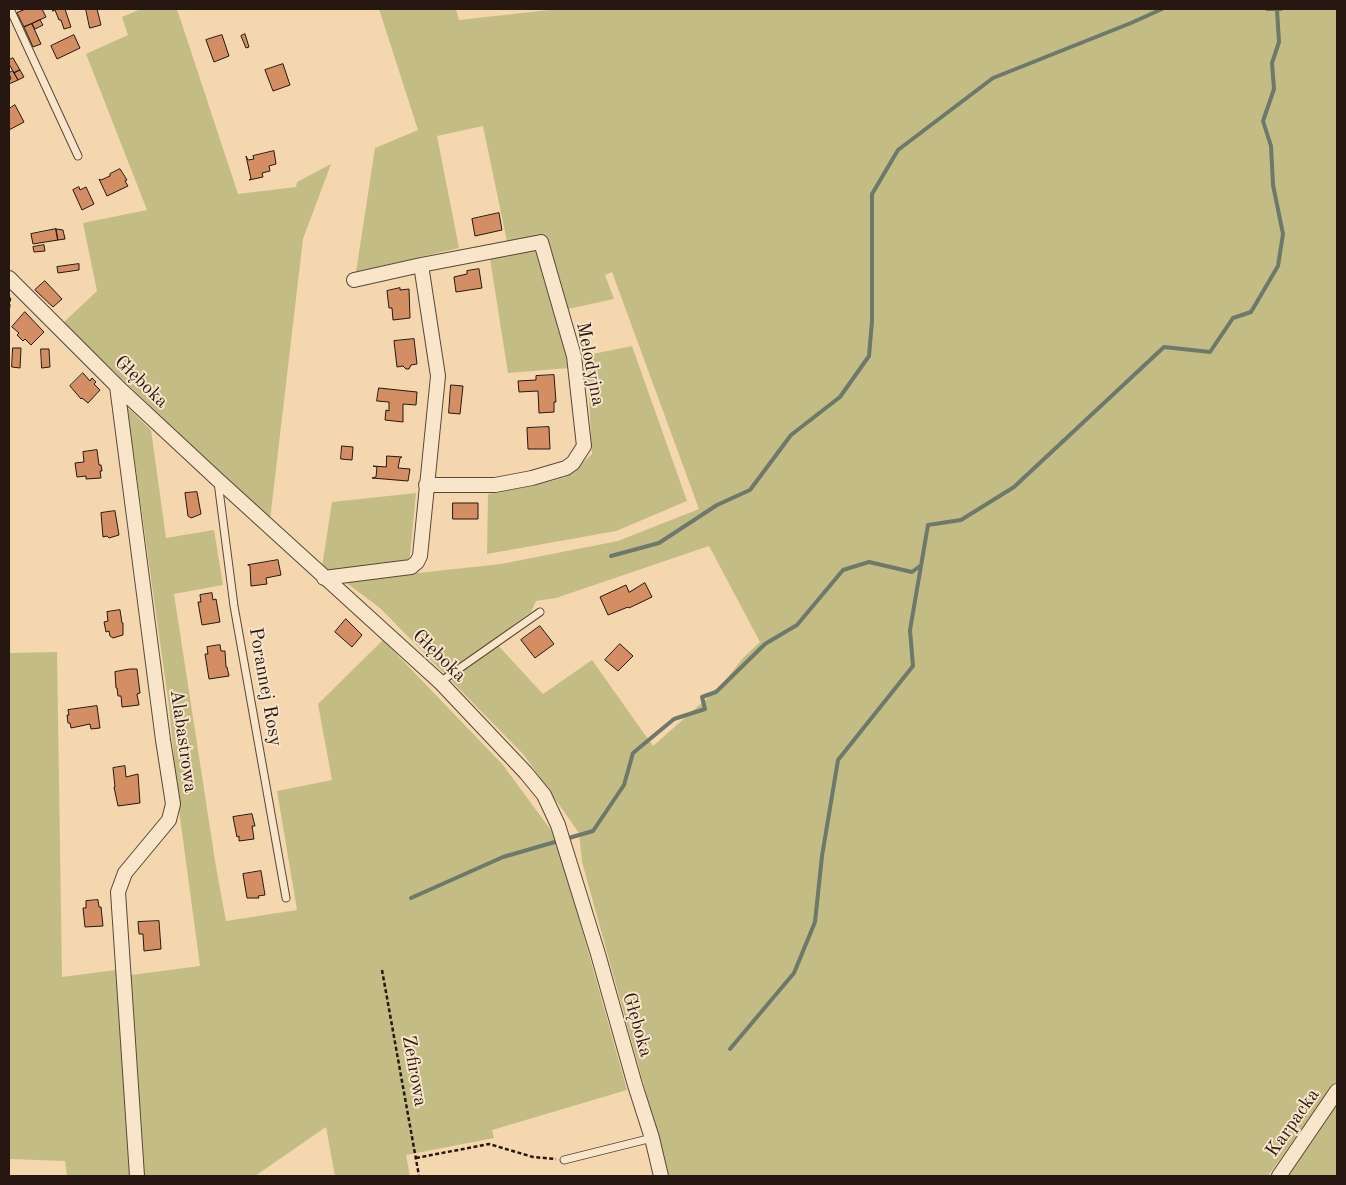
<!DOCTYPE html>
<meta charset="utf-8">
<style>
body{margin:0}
#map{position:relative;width:1346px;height:1185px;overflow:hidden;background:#f4d7ae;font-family:"Old Standard TT",serif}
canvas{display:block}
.frame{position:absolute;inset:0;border:10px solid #261711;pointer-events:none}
</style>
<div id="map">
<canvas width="1346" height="1185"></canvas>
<div class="frame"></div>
</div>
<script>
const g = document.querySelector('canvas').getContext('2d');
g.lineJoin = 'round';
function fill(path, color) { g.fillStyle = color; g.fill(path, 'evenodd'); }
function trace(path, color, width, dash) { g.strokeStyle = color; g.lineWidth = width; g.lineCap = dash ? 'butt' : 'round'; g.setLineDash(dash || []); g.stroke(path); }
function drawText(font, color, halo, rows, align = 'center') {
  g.font = font + ' "Old Standard TT",serif'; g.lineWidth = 4; g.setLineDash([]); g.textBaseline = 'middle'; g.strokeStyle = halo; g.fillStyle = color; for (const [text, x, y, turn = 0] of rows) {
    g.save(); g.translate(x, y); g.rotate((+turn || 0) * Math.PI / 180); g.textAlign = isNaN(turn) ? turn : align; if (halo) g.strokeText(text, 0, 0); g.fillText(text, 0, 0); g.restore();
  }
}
fill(new Path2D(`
 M141,9h36l61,185 58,-7 1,-5 34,-18 -28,75 -33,281 -207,-197 34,-32 -14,-68 64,-13 -61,-156 42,-19 -6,-18z
 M379,9h77l3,11 99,-11h779v1072l-69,95h-599l-87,-314 -3,-29 -55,-78 -144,-147 -36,-27 157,-17 117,-23 81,-32 -87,-237 -7,3 9,24 -60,13 15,56 -61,5 -18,-114 20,-3 -27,-130 -46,10 22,112 -103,24 19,-124 43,-18zM709,546l51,96 -17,16 -22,28 -68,60 -61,-86 -49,34 -50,-54 38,-28 5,-11 20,-3z
 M632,346l55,155 -71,30 -129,23 1,-60 49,-9 29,-8 26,-23 -3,-57 -6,-41z
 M127,407l24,23 15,108 48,-8 9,55 -49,9 42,273 10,54 71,-11 -20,-119 55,-11 -14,-76 65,-64 120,125 53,72 71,253 -135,40 2,8 -88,17 4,21h-75l-9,-49 -71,49h-188l-2,-15 -56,-2v-506l48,-1 5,325 54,-7 15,5 69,-9 -21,-156 -10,-104z
 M416,493l-6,63 -4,6 -80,8 -4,-3 10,-65z
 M1337,1103v73h-53z`), '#c4bc85');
trace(new Path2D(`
 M1267,9h14
 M611,556l48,-13 58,-38 33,-15 41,-55 49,-38 29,-41 3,-35v-127l26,-44 95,-72 138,-55 31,-14
 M411,898l92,-41 90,-26 31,-46 9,-32 41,-34 31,-10 -3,-12 14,-5 49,-48 32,-19 46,-55 26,-8 43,10 8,-6
 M730,1049l64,-76 21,-51 7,-66 16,-96 75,-94 -3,-36 18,-105 33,-5 53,-33 150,-140 46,5 23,-34 18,-6 27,-46 5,-32 -10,-49 -2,-39 -8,-25 11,-32 -2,-26 7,-21 -2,-32`), '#6d796b', 4);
const building = new Path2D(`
 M26,9h16l4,8 -22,10 -7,-14z
 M53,9h12l6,18 -7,2 -3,-9h-2l-4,-10 -2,1z
 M86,9h11l4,16 -11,3z
 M40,20l3,5 -8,4 -3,-5z
 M32,24l9,20 -8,3 -9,-20z
 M245,34l4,13 -3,1 -5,-12z
 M74,35l6,13 -23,11 -6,-13z
 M222,35l7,21 -15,6 -8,-22z
 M13,58l7,12 -6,3 -5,-9v-4z
 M283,64l7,21 -17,6 -8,-21z
 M20,70l4,7 -6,3 -4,-7z
 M13,71l5,9 -9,4v-4l2,-1 -2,-6z
 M15,105l9,17 -15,8v-21z
 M274,151l2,13 -7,2 1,5 -8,2 1,4 -14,3 2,-1 -5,-23 2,4 6,-1 -1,-3z
 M120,169l7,11 -2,1 3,5 -21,10 -8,-17 2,1 9,-4v-2z
 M79,187l1,3 6,-3 8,17 -12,6 -9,-20z
 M499,213l3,17 -27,6 -3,-17z
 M56,229l7,1 2,9 -7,1z
 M56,229l2,11 -25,4 -2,-10z
 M44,245l1,6 -11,1 -1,-5z
 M79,264v6l-21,3 -1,-6z
 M479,269l3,19 -26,4 -2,-15 13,-3v-3z
 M45,281l17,18 -9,8 -18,-17z
 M400,288v2l9,-1 1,29 -17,2 -1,-12h-3l-2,-17z
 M25,312l19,20 -13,13 -6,-6 -2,2 -6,-6 2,-2 -7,-6z
 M414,339l3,25 -6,1 -2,4h-3l-3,-3 -6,1 -3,-26z
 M13,348h8l-1,20 -8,-1z
 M41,349h8l1,18 -8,1z
 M83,373l7,8 2,-3 4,4 -2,2 6,6 -12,13 -6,-5 -1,1 -11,-13z
 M554,375l2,27h-2v10l-15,1 -1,-22 -19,1 -1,-11 18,-1v-4z
 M451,385l12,1 -3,28 -11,-1z
 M379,388l38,4 -1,13 -13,-1v18l-18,-2 1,-10 3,1v-9l-12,-1z
 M549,427l1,22h-22l-1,-21z
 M342,446l11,1 -1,13 -11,-1z
 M97,450l2,15h2l1,6h-2l1,7 -15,1v-3l-9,1 -2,-14 9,-1 -1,-10z
 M387,456l15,1 -2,1 -2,10 12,1 -2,12 -36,-3 4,-1 1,-10 -4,-1 13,1z
 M197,492l4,22 -10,4 -3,-2 -3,-23z
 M453,503h25v16h-25z
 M115,511l4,24 -10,3 -2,-2 -4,1 -2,-24z
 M278,560l3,15 -15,3 1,6 -16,2 -1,-20 -2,-1z
 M645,583l7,14 -23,11 -1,-1 -20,8 -8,-18 26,-12 3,7z
 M212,593l1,7 3,-1 4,23 -18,3 -4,-23h3l-1,-7z
 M120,610l2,13h1v12l-10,3 -3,-2 -1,-5 -3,1 -2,-10 4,-1 -1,-9z
 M346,619l16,16 -10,12 -17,-15z
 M540,626l14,18 -19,14 -14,-18z
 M620,644l13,12 -15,15 -13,-11z
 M220,645l1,6h4l1,16h1l2,9 -20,3 -4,-25h3l-1,-7z
 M130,669h7l3,24 -3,1 2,11 -17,2 -1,-11h-3l-1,-8h-1l-1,-16z
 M97,706l3,22 -9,1 -1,-5 -19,4 -1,-5h-2l-1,-8h2l-1,-5z
 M125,766l1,11 12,-3 2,29 -22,3 -4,-19h1l-2,-19z
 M252,814l3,12h-3l2,13 -15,2v-5l-2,1 -4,-20z
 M261,871l4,24 -7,1 1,2h-12l-4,-24z
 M98,900l1,7h2l2,19 -18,1 -2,-19h3v-7z
 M159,921l2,28 -17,2 -1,-17h-4l-1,-12z`);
fill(building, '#d48e64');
trace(building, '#261711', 1);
const lane = new Path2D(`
 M10,9l68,147
 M218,482l16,124 52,292
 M440,682l100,-70
 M564,1160l88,-22`);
const street = new Path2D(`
 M9,278l108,108 101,94 222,202 86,91 18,22 14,30 40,129 37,131 17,53 9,38
 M354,280l67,-15
 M117,386l46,354 10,64 -4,16 -44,53 -7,19 19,284
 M324,578l87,-11 6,-5 3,-6 18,-180 -17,-111 120,-23 33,114 10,90 -11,17 -7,5 -34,10 -37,7h-69
 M1279,1176l58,-85`);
trace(lane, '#5a4738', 9);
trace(street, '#5a4738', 16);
trace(new Path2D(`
 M9,308l1,-11
 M382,970l37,206
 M416,1158l73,-14 44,13 23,2`), '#261711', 2.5, [4, 2.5]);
trace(lane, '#f8e5ca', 7);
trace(street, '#f8e5ca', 14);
drawText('19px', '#261711', '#f8e5ca', [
 ["Melodyjna",590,364,79],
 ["Głęboka",141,382,44],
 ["Głęboka",439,656,44],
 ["Porannej Rosy",265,687,80],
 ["Alabastrowa",183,741,82],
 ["Głęboka",637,1025,74],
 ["Zefirowa",414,1071,80],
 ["Karpacka",1293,1123,-55]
]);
</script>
